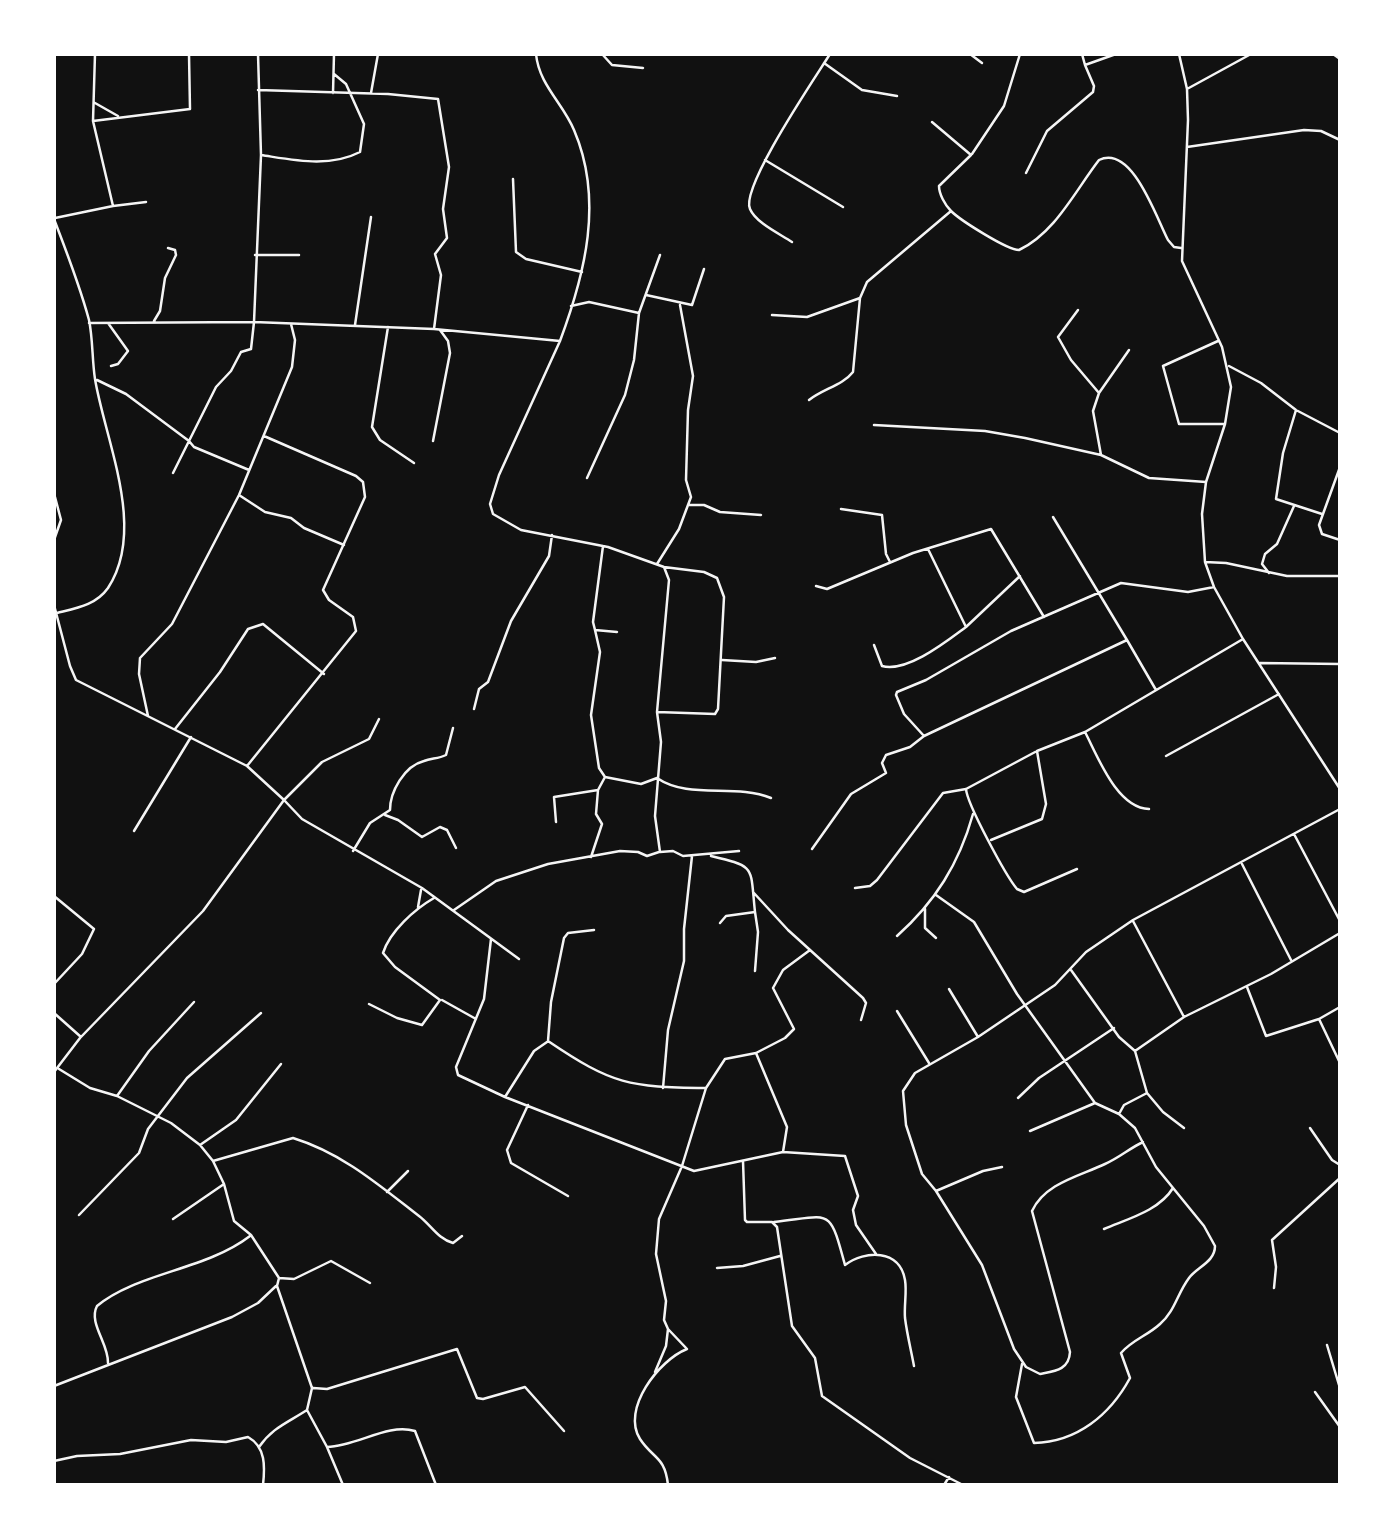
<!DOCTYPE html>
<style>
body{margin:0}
#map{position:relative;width:1394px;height:1539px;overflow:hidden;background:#111;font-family:"Crimson Pro",serif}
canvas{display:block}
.frame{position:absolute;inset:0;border:56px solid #fff;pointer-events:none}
</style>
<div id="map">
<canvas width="1394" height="1539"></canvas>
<div class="frame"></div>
</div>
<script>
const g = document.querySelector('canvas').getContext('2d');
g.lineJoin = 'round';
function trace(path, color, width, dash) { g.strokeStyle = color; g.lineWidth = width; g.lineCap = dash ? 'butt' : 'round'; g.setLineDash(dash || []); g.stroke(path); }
trace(new Path2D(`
 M536,54c3,31 27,49 38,76 30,70 11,144 -14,211
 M602,54l10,11 31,3
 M970,54l12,9
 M1082,54l3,11
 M1179,54l8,35 1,31 -6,141 40,86 9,40 -6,37 -19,58 -4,32 3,48 9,25 29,52 97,150
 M1333,54l7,5
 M824,63l38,27 35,6
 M1187,89l64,-35
 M258,90l130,4 50,5 11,68 -6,42 4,29 -12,16 6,21 -7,54
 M333,93l1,-39
 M371,93l7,-39
 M95,103l23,13
 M93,121l97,-12 -1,-55
 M932,122l39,33 -32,31c0,8 6,19 12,25 9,9 56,39 68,39 36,-17 56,-59 80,-90 33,-16 57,57 69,80l6,7 7,1
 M1187,147l117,-17 17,1 19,9
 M972,154l32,-48 16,-52
 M261,155c33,5 68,13 99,-3l4,-28 -18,-40 -12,-10
 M765,160l78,47
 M1026,173l21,-42 46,-39 1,-6 -9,-21 31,-11
 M513,179l3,73 10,7 56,13
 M113,206l33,-4
 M55,218l58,-12 -20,-85 2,-67
 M54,219c13,34 26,67 35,101 4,19 3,40 6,59 10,61 52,150 13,209 -12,17 -31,20 -51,25
 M792,242c-12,-8 -36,-19 -42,-33 -10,-21 65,-131 80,-155
 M255,255h44
 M646,295l46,10 12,-36
 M571,306l18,-4 50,11
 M1078,310l-20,27 13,23 28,33
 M772,315l35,2 53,-19
 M154,321l6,-10 5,-33 11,-23 -1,-5 -7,-2
 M89,323l165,-1 7,-167 -3,-101
 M108,323l20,28 -10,13 -7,2
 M355,325l16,-108
 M388,327l-16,100 8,13 34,23
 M1218,341l-55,25 16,58h46
 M1229,366l32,17 35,27 44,23
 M97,380l29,14 63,47 5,6 55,23
 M809,400c14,-11 34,-15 44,-28l7,-74 7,-16 84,-71
 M1296,410l-13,43 -7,46 46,15
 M874,425l111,6 40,7 76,17 48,23 57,4
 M433,441l17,-88 -2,-12 -8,-11
 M1101,455l-8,-44 6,-18 30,-43
 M1340,467l-21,58 3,9 18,6
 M173,473l43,-86 15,-16 10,-19 10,-3 3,-27 180,7 126,12 -61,134 -9,29 3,10 28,16 87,17 56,20 40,5 13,6 7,19 -6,112 -3,5 -58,-2
 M587,478l38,-83 9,-35 5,-47 21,-58
 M239,495l26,17 26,6 13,10 40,17
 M689,505h15l16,7 41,3
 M841,509l41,6 4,39 4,8
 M54,540l7,-20 -6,-23
 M603,546l-10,76 2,8 22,2
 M928,549l38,78 54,-51
 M1205,562l21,1 61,13h53
 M657,564l22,-35 12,-32 -5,-17 2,-70 5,-34 -13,-71
 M664,567l5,13 -12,132 4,30 -6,74 5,36 13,-1 10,5 56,-5
 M1269,573l-7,-9 3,-10 12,-10 17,-38
 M816,586l11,3 86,-36 78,-24 53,88
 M54,605l16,61 6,14 171,86 37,34 -81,111 -123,127 -26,34
 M595,630l5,22 -9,63 8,53 6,9 36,7 16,-6c32,22 78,5 114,20
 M1127,640l29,50
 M874,645l8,21c25,7 65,-25 84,-39
 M722,660l34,2 19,-4
 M1260,663l80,1
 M1340,671v11
 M474,709l5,-20 9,-7 23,-61 38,-65 3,-21
 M148,716l-9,-42 1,-16 32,-34 67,-129 53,-128 3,-27 -4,-16
 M379,719l-10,20 -47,23 -38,38 18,19 120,69 97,71
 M175,729l45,-57 28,-43 15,-5 61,50
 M1085,732c13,25 32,76 64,77
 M924,736l-20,-22 -8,-19 1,-3 29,-12 85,-49 110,-48 67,9 26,-5
 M1166,756l113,-62
 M247,766l109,-135 -3,-14 -24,-17 -6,-10 42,-93 -2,-15 -7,-6 -92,-40
 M966,789c1,15 40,87 51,100l7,3 53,-23
 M385,815l13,5 24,17 18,-10 7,3 9,18
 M556,822l-2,-25 44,-7 7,-13
 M134,831l57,-94
 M1294,834l46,87
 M991,840l51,-21 4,-15 -9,-53
 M812,849l39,-55 35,-21 -4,-10 4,-8 24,-8 14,-11 203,-96 -74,-123
 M353,851l17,-28 20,-13c0,-18 14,-44 34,-49 7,-3 14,-2 22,-6l7,-27
 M711,856c46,11 39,10 44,56l-29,4 -6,7
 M591,857l11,-33 -6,-10 2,-24
 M1242,864l49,96
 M855,888l15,-2 7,-6 66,-87 23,-4 71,-38 48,-19 158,-93
 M753,892l35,38 75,68 3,5 -5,17
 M936,895l38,27 43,72 78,109 24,11 16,14 21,39 48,59 11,20c0,16 -18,21 -26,32 -12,16 -14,33 -29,46 -13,12 -28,16 -39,29l9,25c-20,37 -53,64 -96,65l-18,-46 6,-33
 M54,896l40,33 -12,25 -28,30
 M418,907l3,-17
 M925,909v19l11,10
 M454,910l42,-29 52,-17 72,-13 18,1 9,4 12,-4
 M755,912l3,20 -3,39
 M1133,921l51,96
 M594,930l-26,3 -4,5 -13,64 -3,39c65,44 81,46 158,47l19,-29 31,-6 31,74 -4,25
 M897,936c38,-34 62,-72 76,-122
 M491,939l-7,60 -28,68 2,8 47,22 189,74 89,-19 62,4 13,40 -5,14 3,15 20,29
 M1071,970l48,67 16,14 12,42 -23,12 -5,9
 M1247,987l19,49 53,-17 21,-12
 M949,989l29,48
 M442,1000l34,19
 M369,1004l28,14 25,7 18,-25 -45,-33 -12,-14c7,-22 32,-44 51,-55
 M897,1011l32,52
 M54,1013l27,24
 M1319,1019l21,44
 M1135,1051l49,-34 87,-43 69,-41
 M756,1053l29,-15 9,-9 -21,-41 10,-18 27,-20
 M59,1069l31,19 27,8 54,27 29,22 13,16 11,23 10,37 17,14 28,43 -2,8 35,102 -5,22 20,37c31,-1 60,-24 88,-16l21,54
 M663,1088l5,-58 16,-69v-32l8,-73
 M1147,1093l16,19 21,16
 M117,1096l32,-45 45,-49
 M505,1097l29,-46 13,-9
 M1018,1098l21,-20 75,-50
 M528,1105l-21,45 4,13 57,33
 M1310,1128l22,32 8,5
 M1030,1131l65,-28
 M200,1145l36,-25 45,-56
 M213,1161l80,-23c49,15 86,47 126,78 12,9 19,23 34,27l9,-7
 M743,1161l2,59 2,2h25l5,5 15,99 23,32 7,38 88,62 53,27
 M1002,1167l-19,4 -47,20 46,74 32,84 12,18 14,7c15,-3 29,-4 30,-22l-38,-141c13,-28 48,-35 73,-47 14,-6 25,-16 38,-22
 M936,1191l-14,-17 -16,-49 -3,-34 12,-18 63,-36 77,-52 31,-33 47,-32 207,-111
 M387,1192l21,-21
 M79,1215l60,-62 9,-24 39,-51 74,-65
 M173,1219l51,-35
 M774,1222c58,-6 55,-16 71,43 20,-15 55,-16 60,15 2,12 -1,25 0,38 2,16 6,32 9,48
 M1104,1229c23,-10 55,-18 69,-41
 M717,1268l26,-2 37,-10
 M279,1278l15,1 37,-18 39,22
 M1274,1288l2,-21 -4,-27 68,-62
 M1327,1345l12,40
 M108,1363c1,-19 -20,-40 -11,-57 39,-33 109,-36 153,-70
 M655,1372l11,-26 2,-17
 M54,1386l178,-69 26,-14 18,-17
 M313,1388l14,1 130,-40 20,49 6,1 42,-12 39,44
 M1315,1392l25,35
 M259,1447c13,-19 28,-24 48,-37
 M327,1447l16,38
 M54,1461l23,-5 43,-2 71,-14 35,2 22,-5c18,10 17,30 15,48
 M263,1484l10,1
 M668,1485c-3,-29 -15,-26 -28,-46 -19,-30 19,-79 47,-90l-19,-20 -4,-9 2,-19 -10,-47 3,-35 23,-53 24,-78
 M944,1485l5,-8`), '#f5f5f5', 2.5);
</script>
